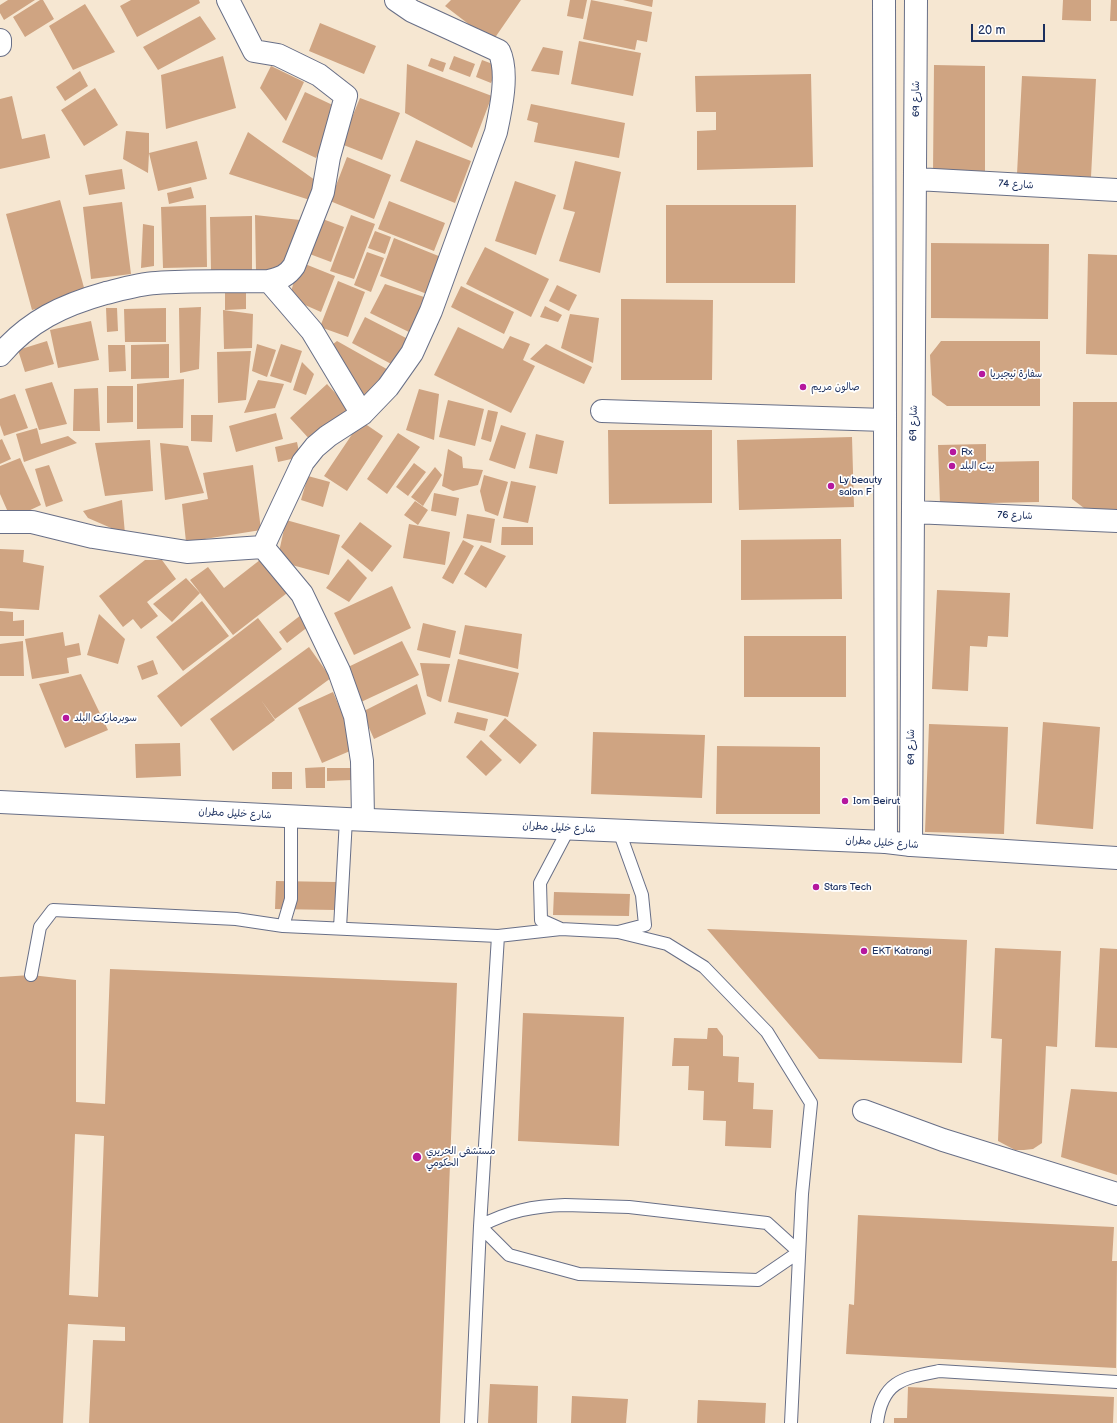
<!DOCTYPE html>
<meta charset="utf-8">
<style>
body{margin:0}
#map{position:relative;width:1117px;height:1423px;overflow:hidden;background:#f6e7d2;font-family:"Balsamiq Sans",sans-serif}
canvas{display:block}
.scale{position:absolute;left:971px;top:24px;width:74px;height:18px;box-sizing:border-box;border:2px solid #1b2f5e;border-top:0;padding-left:5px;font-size:12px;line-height:14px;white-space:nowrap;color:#1b2f5e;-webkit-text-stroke:3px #fff;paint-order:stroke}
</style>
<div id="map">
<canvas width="1117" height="1423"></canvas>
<div class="scale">20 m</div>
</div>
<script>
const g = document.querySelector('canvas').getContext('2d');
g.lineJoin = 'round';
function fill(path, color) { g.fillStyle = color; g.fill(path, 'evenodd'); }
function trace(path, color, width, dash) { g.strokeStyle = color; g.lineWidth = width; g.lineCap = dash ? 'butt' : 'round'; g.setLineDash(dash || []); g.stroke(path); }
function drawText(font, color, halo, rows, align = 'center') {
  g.font = font + ' "Balsamiq Sans","Playpen Sans Arabic",sans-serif'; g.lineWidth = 3.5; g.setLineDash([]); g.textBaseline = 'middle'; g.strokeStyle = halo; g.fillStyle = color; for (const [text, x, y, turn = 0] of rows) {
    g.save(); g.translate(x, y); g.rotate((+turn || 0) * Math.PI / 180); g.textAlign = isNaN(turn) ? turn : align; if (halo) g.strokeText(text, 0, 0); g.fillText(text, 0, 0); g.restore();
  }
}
fill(new Path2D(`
 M8,0h27l-31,20 -4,-7v-8z
 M40,0h3l11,19 -29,18 -12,-20z
 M131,0h68l1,3 -63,34 -17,-31z
 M451,0h70l-29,42 -47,-36z
 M570,0h17l-4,19 -16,-3z
 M591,0l61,12 -5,30 -10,-2 -2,10 -52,-11z
 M623,0h30l-1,7z
 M1063,0h28v21l-29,-1z
 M1111,0h6v21h-7z
 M85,4l30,48 -42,18 -24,-44z
 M200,16l16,23 -58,31 -15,-23z
 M320,23l56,23 -12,28 -55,-23z
 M579,41l62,12 -8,43 -62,-12z
 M543,47l20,4 -4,24 -28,-4z
 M223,56l13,52 -70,21 -5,-54z
 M454,56l21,8 -5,13 -21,-8z
 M431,58l15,5 -3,9 -15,-6z
 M482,60l16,6 -7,17 -15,-6z
 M407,64l85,32 -20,52 -67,-35z
 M934,65l51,1v107h-52z
 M271,66l33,16 -18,39 -26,-33z
 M80,71l8,15 -23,15 -9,-14z
 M811,74l2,93 -116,3v-39l19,-1v-18h-20l-1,-36z
 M1022,76l74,3 -5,98 -74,-3z
 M95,88l23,37 -34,21 -23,-36z
 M305,92l34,16 -23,50 -34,-16z
 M12,96l10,43 23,-5 5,24 -50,11v-70z
 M360,98l40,15 -18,47 -41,-16z
 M531,104l94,19 -6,35 -85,-16 4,-19 -11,-3z
 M126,131l23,2v20l48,-12 10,38 -49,12 -9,-38 -1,20 -25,-14z
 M248,132l71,51 -6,18 -84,-27z
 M416,140l55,21 -16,42 -55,-22z
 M347,157l44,18 -17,44 -44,-18z
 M575,161l46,11 -21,101 -41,-12 16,-49 -12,-3z
 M122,169l3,20 -36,6 -4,-20z
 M515,181l41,14 -20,60 -41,-14z
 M191,187l3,11 -25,6 -2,-11z
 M60,200l26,95 -54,15 -26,-96z
 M389,201l56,22 -11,28 -56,-22z
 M122,202l9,72 -40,5 -8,-72z
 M206,205l1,62 -44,1 -2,-61z
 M666,205h130l-1,78h-129z
 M255,215l45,5 -18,53 -26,-2z
 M351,215l24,9 -21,55 -24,-8z
 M252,216v54l-41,1 -1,-54z
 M320,218l24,9 -13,35 -24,-9z
 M143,224l11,2v40l-13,2z
 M375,231l16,6 -6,17 -17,-6z
 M394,238l47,19 -14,37 -47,-18z
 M931,243l118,1 -1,75 -117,-1z
 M485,247l64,32 -18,38 -65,-33z
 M367,252l17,6 -13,34 -17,-7z
 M1088,254l29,1v100l-31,-1z
 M300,262l35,14 -14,36 -32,-14z
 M338,281l27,11 -17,45 -28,-10z
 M385,284l42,14 -16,35 -41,-20z
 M557,285l20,10 -8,16 -20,-10z
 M461,286l53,26 -10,22 -53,-27z
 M246,289v20l-21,1v-20z
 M621,299l92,1 -1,80h-91z
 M545,306l17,9 -4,7 -18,-5z
 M201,307l-2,62 -19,4 -1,-65z
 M106,308h11l1,23 -11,1z
 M166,308v34h-41l-1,-33z
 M223,310l30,4 -1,34 -28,1z
 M570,314l29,4 -6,45 -32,-15z
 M365,317l43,22 -13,27 -43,-23z
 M91,321l8,39 -41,8 -8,-38z
 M458,327l45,22 7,-13 20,8 -7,16 12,6 -24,47 -77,-38z
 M47,341l7,23 -29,8 -7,-22z
 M337,341l55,31 -23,29 -41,-53z
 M941,341h99v65h-93l-15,-11 -2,-40z
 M169,344v34l-38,1v-34z
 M257,344l19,6 -9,27 -15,-6z
 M281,344l21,7 -11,32 -21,-7z
 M546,344l46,23 -8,17 -54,-25z
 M108,345h17l1,26 -17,1z
 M251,351l-5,49 -28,3 -1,-51z
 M302,362l12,12 -8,21 -13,-5z
 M184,379l-1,49 -46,1v-45z
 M258,380l26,4 -9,24 -31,5z
 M52,382l15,42 -28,6 -14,-41z
 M327,384l23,25 -37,34 -23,-25z
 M107,386h26v36l-26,1z
 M98,388l2,43h-27l1,-42z
 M419,389l20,5 -5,46 -28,-10z
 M15,394l13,34 -24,8 -4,-11v-26z
 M448,400l36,9 -9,37 -36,-9z
 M1073,402h44v109h-29l-16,-12z
 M488,410l10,2 -7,30 -10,-3z
 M276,413l7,26 -47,13 -7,-26z
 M191,415h22l-1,27 -21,-1z
 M361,421l22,15 -36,55 -23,-15z
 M501,425l25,8 -11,36 -26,-9z
 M37,428l4,16 27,-8 9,7 -53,19 -8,-28z
 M608,430h104v73l-103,1z
 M398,433l22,14 -33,47 -20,-15z
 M536,434l28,7 -7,33 -28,-6z
 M852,437l2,70 -115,3 -2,-70z
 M2,439l9,20 -11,5v-24z
 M150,440l3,51 -48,5 -10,-53z
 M297,442l3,15 -22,5 -3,-15z
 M160,443l28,3 16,47 -39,7z
 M986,444v18l53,-1v41l-99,2 -2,-59z
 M448,449l14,8 1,11 20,2 -5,15 -25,6 -11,-5z
 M20,458l21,47 -30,14 -11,-25v-28z
 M414,463l12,9 -18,24 -12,-9z
 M49,465l14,36 -17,6 -11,-38z
 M253,465l8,65 -75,12 -4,-38 26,-5 -5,-26z
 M435,467l7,8 -19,31 -12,-9z
 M484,475l24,7 -10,34 -13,-5 -5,-20z
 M308,476l22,6 -7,25 -22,-7z
 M511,481l25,5 -8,37 -25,-5z
 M434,493l25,5 -3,18 -25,-5z
 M122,500l3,34 -37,-16 -5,-7z
 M415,501l13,9 -10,15 -14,-10z
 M467,514l28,5 -4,24 -28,-5z
 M286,520l54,15 -11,40 -52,-14z
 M360,522l32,24 -20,26 -31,-25z
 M409,524l41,8 -5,33 -42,-7z
 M502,527h31v18h-32z
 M841,539l1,60 -101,1v-60z
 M463,540l11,6 -21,38 -11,-6z
 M481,545l25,11 -20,32 -22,-14z
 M0,549l24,1 -1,12 21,4 -5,44 -39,-2z
 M265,556l26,34 -58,45 -43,-55 18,-13 16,21z
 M348,559l19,19 -18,24 -23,-14z
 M145,560h17l14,19 -29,23 11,14 -17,13 -8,-10 -10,8 -24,-31z
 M186,578l14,15 -28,29 -19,-18z
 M392,586l19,42 -57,27 -20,-42z
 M937,590l73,3 -2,44 -20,-1 -1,11 -17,-1 -2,45 -36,-2z
 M202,601l27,35 -46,35 -27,-34z
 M0,611l13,1v9l11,-1v16h-24z
 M99,614l26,25 -7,25 -31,-9z
 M301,615l8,11 -22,17 -8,-11z
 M258,618l24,31 -101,78 -24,-31z
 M423,623l33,8 -6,27 -33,-8z
 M465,625l57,9 -4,35 -59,-15z
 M63,632l2,14 14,-3 2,12 -14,3 2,15 -37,6 -7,-40z
 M744,636h102v61h-102z
 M23,641l1,35h-24v-32z
 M402,641l17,34 -58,27 -15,-34z
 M309,647l22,31 -56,41 -14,-19 14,20 -42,31 -23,-32z
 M458,659l61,14 -11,44 -60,-15z
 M153,660l5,14 -16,6 -5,-14z
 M420,663l30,1 -9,38 -14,-6z
 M81,674l27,56 -43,18 -26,-64z
 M417,684l9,30 -52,25 -12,-27z
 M333,692l24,56 -35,15 -24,-55z
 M457,712l31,7 -3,12 -31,-8z
 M505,718l32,27 -17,19 -31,-28z
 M1043,722l57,5 -7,102 -57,-5z
 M929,724l79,3 -4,107 -79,-2z
 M593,732l112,3 -3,63 -111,-4z
 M481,740l21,20 -16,16 -20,-19z
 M180,743l1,33 -45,2 -1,-34z
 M717,746l103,1v67h-104z
 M325,767v21h-19l-1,-20z
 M327,768h25v12l-25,1z
 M272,772h20v17h-20z
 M276,881l60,1 -1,28 -60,-1z
 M554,892l76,2 -1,22 -76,-1z
 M707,929l260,11 -5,123 -143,-4z
 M995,948l66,3 -4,96 -11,-1 -4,97 -9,6 -9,1h-9l-17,-9 4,-102 -11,-1z
 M1100,948l17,1v99l-22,-1z
 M110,969l347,14 -17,440h-351l4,-83 32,1v-14l-57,-3 -5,99h-63v-446l31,-2 45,5v122l29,2zM75,1134l29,2 -6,161 -29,-2z
 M523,1013l101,4 -5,129 -101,-5z
 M708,1028h9l6,8v20l16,1 -1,25 16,1 -1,26 20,1 -2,38 -46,-2 1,-25 -23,-1 1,-29 -16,-1 1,-24h-17l2,-28 33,1z
 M1071,1089l46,3v83l-56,-18z
 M858,1215l256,12 -2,34h5l-1,107 -270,-14 3,-50 5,1z
 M490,1384l48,2 -1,37h-49z
 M908,1387l206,10 -1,26h-219v-5h13z
 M572,1396l56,3 -2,24h-55z
 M698,1400l68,3 -1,20h-68z`), '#cfa482');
const lane = new Path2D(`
 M283,926l215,10 -18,290 -9,197
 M340,928l6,-109
 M561,929l57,3 27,-7 -3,-30 -23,-64
 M618,932l49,12 37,23 63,65 44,71 -9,91 -11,229
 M498,936l63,-7 -20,-9 -1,-37 29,-55
 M31,975l9,-48 13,-17 183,9 47,7 8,-27v-83
 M565,1205l64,2 138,16 32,29 -41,28 -179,-6 -70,-19 -29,-29c29,-15 53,-20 85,-21z
 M877,1423c5,-42 26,-45 62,-52l178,11`);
const street = new Path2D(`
 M884,0l2,842
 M0,40v5
 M916,179l201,11
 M269,281l43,50 50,83
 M0,355c29,-34 63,-50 106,-62 16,-4 33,-9 50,-10 38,-3 75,-1 113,-2 12,-3 18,-5 25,-15l29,-74 6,-35 17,-61 -27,-21 -41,-20 -24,-4 -26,-51
 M602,411l283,9
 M913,512l204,9
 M0,522h32l61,15 94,15 76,-5 39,47 37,77 16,45 7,45 1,58
 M263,547l40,-85 12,-15 13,-11 34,-22 26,-27 24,-34 19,-42 65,-179c5,-23 13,-60 3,-81l-87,-40 -16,-11
 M911,845l5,-845
 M864,1111l79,29 174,54`);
const secondary = new Path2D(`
 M0,802l346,17 540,23 25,3 206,13`);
trace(lane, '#686f87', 14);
trace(street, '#686f87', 24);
trace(secondary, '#686f87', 24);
trace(lane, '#fff', 12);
trace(street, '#fff', 22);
trace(secondary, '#fff', 22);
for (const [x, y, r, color] of [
 [982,374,4,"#b5179e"],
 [803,387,4,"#b5179e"],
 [953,452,4,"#b5179e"],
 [952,466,4,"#b5179e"],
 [831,486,4,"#b5179e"],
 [66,718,4,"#b5179e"],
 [845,801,4,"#b5179e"],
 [816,887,4,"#b5179e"],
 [864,951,4,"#b5179e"],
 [417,1157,5,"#b5179e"]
]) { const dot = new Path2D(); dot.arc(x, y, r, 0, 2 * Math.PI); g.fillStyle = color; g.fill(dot); trace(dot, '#fff', 1.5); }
drawText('10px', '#1b2f5e', '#fff', [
 ["شارع 69",916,99,-90],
 ["شارع 74",1016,185,3],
 ["شارع 69",914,423,-89],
 ["شارع 76",1015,516,2],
 ["شارع 69",911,747,-90],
 ["شارع خليل مطران",235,814,3],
 ["شارع خليل مطران",559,828,3],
 ["شارع خليل مطران",882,843,4]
]);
drawText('10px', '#1b2f5e', '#fff', [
 ["سفارة نيجيريا",990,374],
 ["صالون مريم",811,387],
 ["Rx",961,452],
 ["بيت البلد",960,466],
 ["Ly beauty",839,480],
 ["salon F",839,492],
 ["سوبرماركت البلد",74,718],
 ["Iom Beirut",853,801],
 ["Stars Tech",824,887],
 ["EKT Katrangi",872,951],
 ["مستشفى الحريري",426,1151],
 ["الحكومي",426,1163]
], 'left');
</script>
